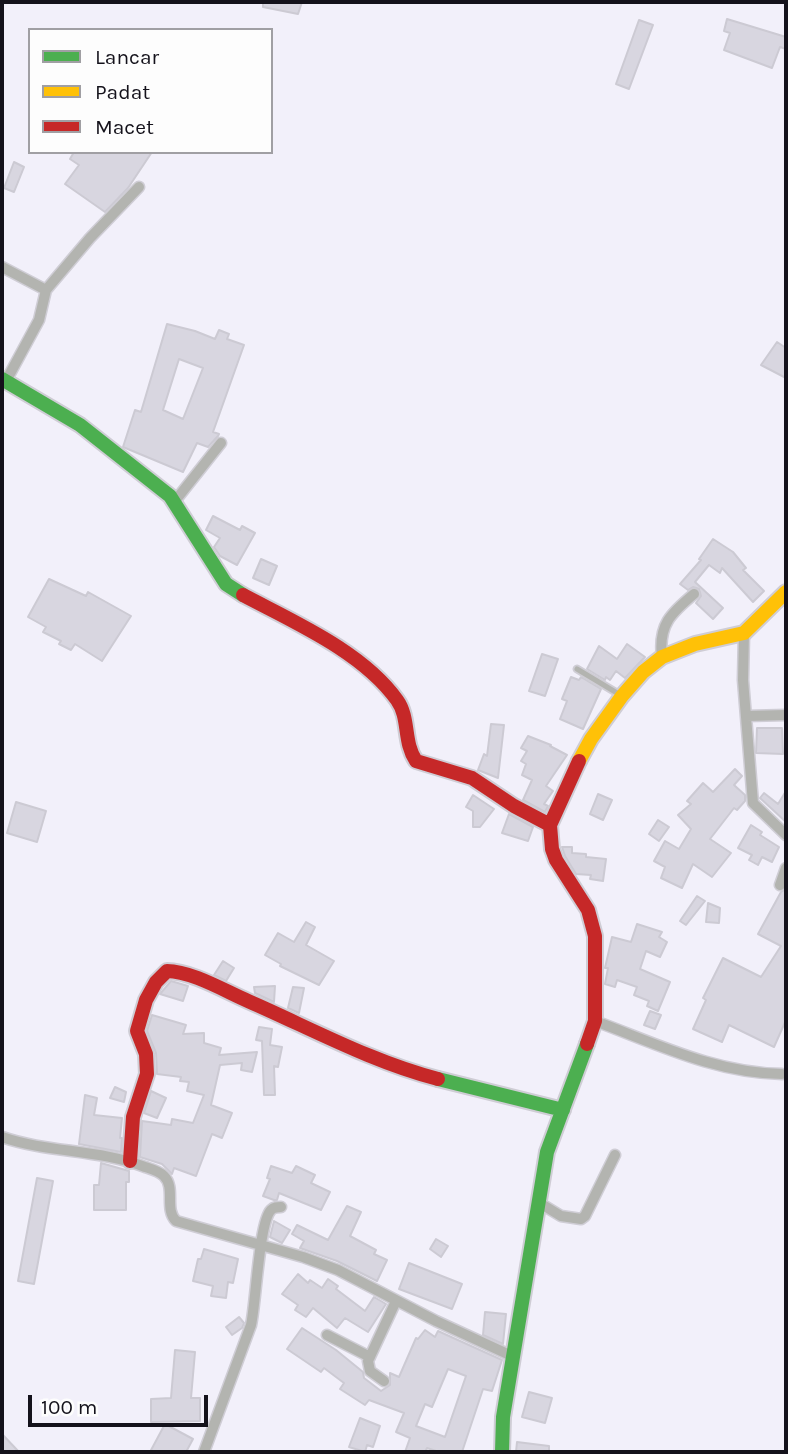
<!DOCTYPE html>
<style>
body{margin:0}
#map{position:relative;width:788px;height:1454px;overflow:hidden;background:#f2f0fa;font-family:Karla,sans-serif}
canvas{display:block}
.frame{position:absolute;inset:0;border:4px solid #14121b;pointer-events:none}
.legend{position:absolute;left:28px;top:28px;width:245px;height:126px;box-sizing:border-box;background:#fdfdfd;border:2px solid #a09fa3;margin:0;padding:9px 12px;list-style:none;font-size:21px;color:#14121b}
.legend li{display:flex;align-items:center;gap:14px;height:35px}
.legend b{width:35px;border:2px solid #a09fa3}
.scale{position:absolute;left:28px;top:1395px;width:180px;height:32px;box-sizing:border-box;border:4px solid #14121b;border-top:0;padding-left:9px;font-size:21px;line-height:24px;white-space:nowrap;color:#14121b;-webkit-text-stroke:5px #fdfdfd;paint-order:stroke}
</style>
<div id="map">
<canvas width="788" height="1454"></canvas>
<div class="frame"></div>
<ul class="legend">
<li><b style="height:9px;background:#4caf50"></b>Lancar</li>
<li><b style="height:9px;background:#ffc107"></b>Padat</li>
<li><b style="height:9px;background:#c62828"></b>Macet</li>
</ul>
<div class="scale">100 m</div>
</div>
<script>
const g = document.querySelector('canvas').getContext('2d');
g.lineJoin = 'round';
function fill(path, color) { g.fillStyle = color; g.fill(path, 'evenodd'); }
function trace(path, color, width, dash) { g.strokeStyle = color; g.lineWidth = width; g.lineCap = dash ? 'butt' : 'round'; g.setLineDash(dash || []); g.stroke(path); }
const building = new Path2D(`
 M263,2h39l-4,12 -35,-7z
 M727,19l59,18v12l-6,-2 -8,21 -48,-18 6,-17 -6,-2z
 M639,20l14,5 -24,64 -13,-5z
 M74,152h78l-24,36 -23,24 -40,-28 14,-19 -9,-6z
 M14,162l10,5 -10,25 -10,-4z
 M167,324l28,7 20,8 4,-9 10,4 -2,5 17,6 -31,87 6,2 -1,2 -10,11 -11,-4 -14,29 -60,-25 12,-37 6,2zM179,359l24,9 -20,51 -20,-9z
 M777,342l9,6v30l-25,-13z
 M213,516l27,14 2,-4 13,7 -18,32 -17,-9 -6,-9 6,-9 -14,-8z
 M713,539l20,13 13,16 -3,2 21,21 -11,11 -31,-34 -2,5 -11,-8 -14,17 28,26 -10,11 -17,-16 5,-7 -2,-7 -6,-2 -5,3 -8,-6 21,-24 -2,-1z
 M261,559l16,7 -8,19 -16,-7z
 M49,579l37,17 2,-4 43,24 -29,45 -27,-17 -4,6 -12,-6 2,-3 -18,-9 3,-5 -18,-10z
 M627,644l18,13 -20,21 -9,-7 -6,9 -4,-3 -1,3 -18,-11 12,-23 18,13z
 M542,654l16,5 -13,37 -16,-5z
 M571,677l8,3 2,-3 20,12 -18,40 -23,-10 7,-18 -5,-2z
 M491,724l13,1 -6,53 -20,-8 6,-16 3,2z
 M757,728h25l1,26 -27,-1z
 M528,736l23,9 -1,1 17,9 -21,31 7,5 -9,13 4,2 -3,6 -22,-12 9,-20 -10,-5 4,-11 -5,-3 6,-10 -6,-3z
 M735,769l7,7 -8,9 11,10v6l-8,9 -3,-2 -24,31 21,14 -19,24 -19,-13 -11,24 -21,-10 4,-11 -11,-6 11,-20 14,8 12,-20 -13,-14 13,-11 -4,-3 16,-18 10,9z
 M786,791v31l-26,-24 4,-5 14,11z
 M598,794l14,6 -9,20 -13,-6z
 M473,795l21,14 -14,18h-7v-16l-7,-4z
 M16,802l30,9 -9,31 -30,-9z
 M509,814l24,13 -5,14 -26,-8z
 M658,820l11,7 -10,14 -10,-7z
 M751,825l11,7 -2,3 19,12 -7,15 -10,-5 -4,8 -9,-5 3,-5 -14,-7z
 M562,847h10v6l14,1v3l20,2 -3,22 -13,-2 1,-4 -15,-1 -11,-18z
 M786,889v131l-12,27 -45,-22 -7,17 -29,-13 13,-29 -3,-2 20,-40 38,19 20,-31 -23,-12 23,-42z
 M697,896l8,5 -19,24 -6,-4z
 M708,903l12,5 -1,15 -13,-1z
 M306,922l9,5 -9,18 28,16 -15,24 -39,-19 1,-2 -16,-9 13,-22 16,9z
 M637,924l25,8 -3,5 8,5 -7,15 -14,-6 -6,18 30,13 -12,29 -11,-5 2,-5 -15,-6 3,-8 -20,-7 -2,7 -10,-3 3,-16h-3l7,-31 19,5z
 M223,961l11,7 -8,13 -12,-6z
 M171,981l17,5 -5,15 -23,-7z
 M275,986l-1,16 -19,-9 -1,-6z
 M293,987l11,1 -5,25 -11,-5z
 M650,1011l11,4 -6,14 -11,-4z
 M152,1015l34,10 -3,9 21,-1v10l17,5 -2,7 38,-3 -5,20 -11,-2 1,-7 -22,2 -9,40 21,8 -10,25 -10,-4 -16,42 -22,-8 -2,6 -10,-10 -22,-7 2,-36 29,4 1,-6 21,4 11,-28 -17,-4 2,-9 -9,-1 1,-4 -24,-3 -1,-21 -9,-22z
 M259,1027l13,2 -2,16 12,2 -4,20 -4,-1 1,29h-11l-2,-54 -6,-1z
 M115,1087l11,5 -2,10 -14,-4z
 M151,1091l15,7 -9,20 -13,-5z
 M85,1095l12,3 -3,17 28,3 -2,20h2l-1,14 -42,-8z
 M101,1163l28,8v11h-3v28h-32v-25h5z
 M271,1166l21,7 4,-7 19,9 -4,8 19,9 -9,18 -42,-17 -2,7h-3l-11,-4 7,-17 -3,-1z
 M37,1178l16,3 -19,103 -16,-3z
 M347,1206l14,6 -11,24 26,14 -2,4 13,6 -10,21 -40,-20 -37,-13 4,-7 -12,-7 5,-9 31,15z
 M274,1221l16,9 -8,13 -12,-6z
 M436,1239l12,7 -7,11 -11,-8z
 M204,1249l34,10 -5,24 -5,-1 -2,16 -15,-2 2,-10 -20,-5 5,-22h3z
 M409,1263l53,21 -10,25 -53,-20z
 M298,1274l10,9 2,-3 12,8 6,-9 10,7 -2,3 29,22 9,-14 12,7 -18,28 -23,-14 -8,10 -24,-20 -7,9 -11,-7 3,-5 -16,-11z
 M485,1312l21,2 -3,30 -20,-9z
 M239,1317l5,6 -2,5 -10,7 -6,-8z
 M302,1328l34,22 27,22 1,6 17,13 9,-6v-12l9,4 17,-39 2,1 7,-9 10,7 3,-6 64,29 -10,31 -9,-2 -21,63h-23l-12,-4 -2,4h-20l5,-14 -14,-6 8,-19 -35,-13 -4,5 -25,-16 4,-6 -20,-15 -3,4 -34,-23zM448,1369l18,7 -21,61 -29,-11 9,-22 7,3z
 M175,1350l20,2 -4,46h9v23l-49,1v-23l20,-1z
 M529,1392l23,6 -7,25 -23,-6z
 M360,1418l20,8 -7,21 -6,-2 -2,7 -16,-5z
 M165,1424l28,15 -7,13h-36z
 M2,1434l17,18h-17z
 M517,1442l32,4v6h-33z`);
fill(building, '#d8d6e0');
trace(building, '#cccad3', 2);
const lane = new Path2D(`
 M577,669l45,27`);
const street = new Path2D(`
 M2,267l44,23
 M6,381l33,-61 7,-30 44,-52 49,-51
 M175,501l46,-58
 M744,633l-1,47 10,123 33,32
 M662,657c-4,-32 9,-44 32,-63
 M747,716l39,-1
 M780,885l6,-17
 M595,1021c62,23 120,52 187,53
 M2,1137c46,16 97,12 143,30 6,2 14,4 19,9 12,12 0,33 12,45l127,36 35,13 98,51 78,36
 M538,1202l23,14 20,3 4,-3 30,-61
 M327,1335l43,22
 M384,1381l-14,-10 -2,-10 28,-60
 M204,1452l47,-127c5,-22 8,-103 20,-115 3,-3 6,-3 10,-3`);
const fast = new Path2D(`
 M2,379l78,46 90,71 56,88 17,11
 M438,1079l125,31
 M502,1452l1,-35 44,-265 40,-108`);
const slow = new Path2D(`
 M579,761l12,-22 31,-43 21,-24 19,-15 33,-13 49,-11 42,-41`);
const jam = new Path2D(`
 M243,595c51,27 120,57 154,105 13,18 6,42 19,61l56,17 42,28 36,19
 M579,761l-29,64 2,24 4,11 32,50 7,26v85l-8,23
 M130,1161l3,-44 14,-43 -1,-20 -9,-23 9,-31 10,-18 11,-11c24,0 58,20 81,30 62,27 124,61 190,78`);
trace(lane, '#cfcdd5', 9);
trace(street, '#cfcdd5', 13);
trace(fast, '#cfcdd5', 18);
trace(slow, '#cfcdd5', 18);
trace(jam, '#cfcdd5', 18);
trace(lane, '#b3b4b0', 5);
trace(street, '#b3b4b0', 10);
trace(fast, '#4caf50', 14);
trace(slow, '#ffc107', 14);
trace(jam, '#c62828', 14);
</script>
